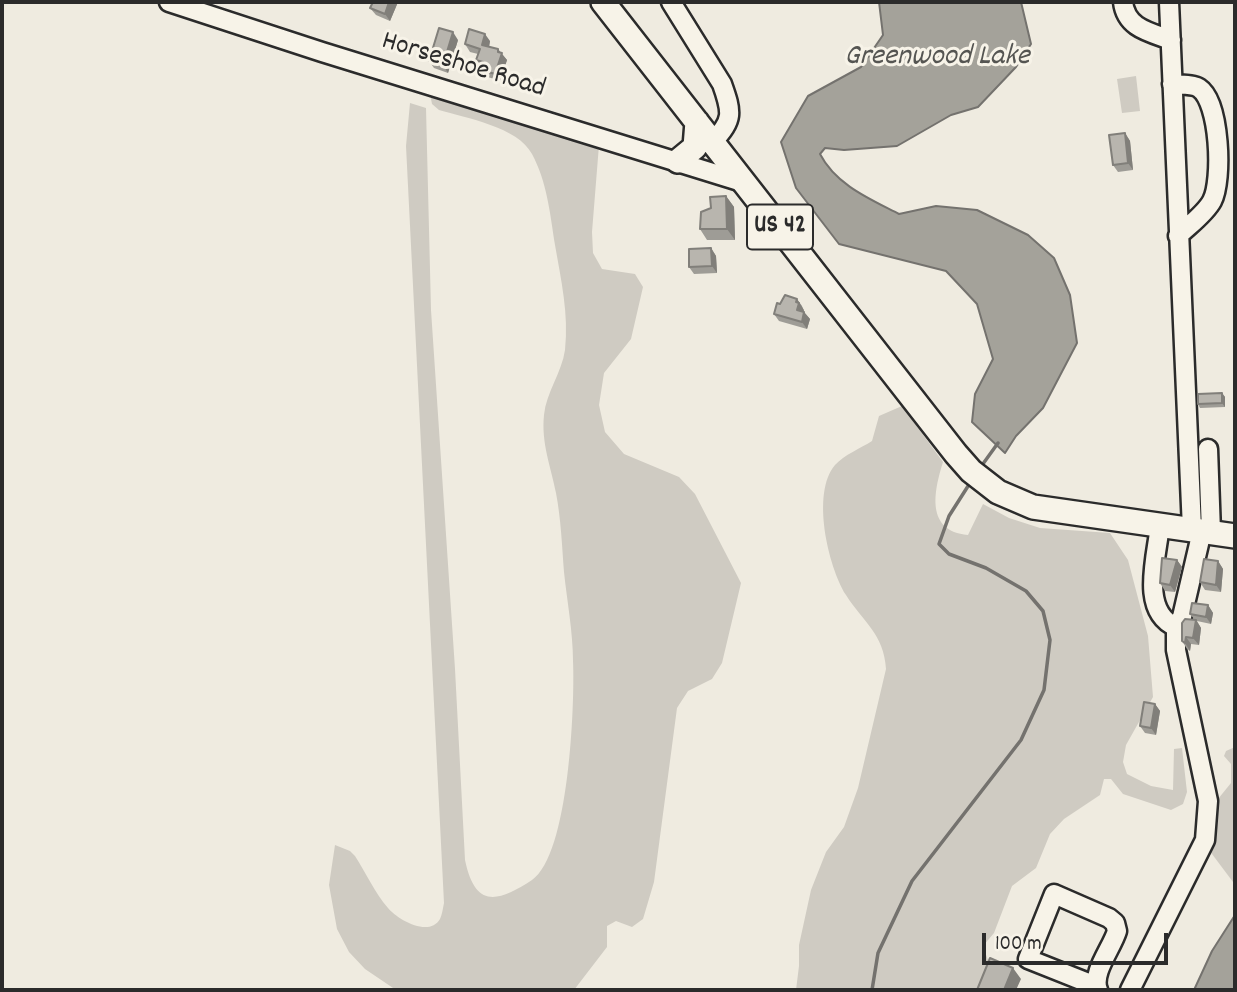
<!DOCTYPE html>
<style>
body{margin:0}
#map{position:relative;width:1237px;height:992px;overflow:hidden;background:#efebe0;font-family:Dekko,sans-serif}
canvas{display:block}
.frame{position:absolute;inset:0;border:4px solid #2b2b2b;pointer-events:none}
.scale{position:absolute;left:982px;top:933px;width:186px;height:32px;box-sizing:border-box;border:4px solid #2b2b2b;border-top:0;padding-left:9px;font-size:21px;line-height:24px;white-space:nowrap;color:#2b2b2b;-webkit-text-stroke:5px #f7f3e8;paint-order:stroke}
</style>
<div id="map">
<canvas width="1237" height="992"></canvas>
<div class="frame"></div>
<div class="scale">100 m</div>
</div>
<script>
const g = document.querySelector('canvas').getContext('2d');
g.lineJoin = 'round';
function fill(path, color) { g.fillStyle = color; g.fill(path, 'evenodd'); }
function trace(path, color, width, dash) { g.strokeStyle = color; g.lineWidth = width; g.lineCap = dash ? 'butt' : 'round'; g.setLineDash(dash || []); g.stroke(path); }
function drawText(font, color, halo, rows, align = 'center') {
  g.font = font + ' Dekko,sans-serif'; g.lineWidth = 6; g.setLineDash([]); g.textBaseline = 'middle'; g.strokeStyle = halo; g.fillStyle = color; for (const [text, x, y, turn = 0] of rows) {
    g.save(); g.translate(x, y); g.rotate((+turn || 0) * Math.PI / 180); g.textAlign = isNaN(turn) ? turn : align; if (halo) g.strokeText(text, 0, 0); g.fillText(text, 0, 0); g.restore();
  }
}
fill(new Path2D(`
 M1136,76l4,35 -18,2 -5,-34z
 M430,94l169,51 -7,87 1,21 9,16 33,5 8,13 -12,52 -27,34 -5,32 6,27 19,22 55,23 16,17 46,89 -19,80 -10,16 -24,12 -11,17 -23,174 -11,37 -11,8 -16,-6 -9,5v21l-33,43h-178l-31,-21 -16,-17 -12,-23 -8,-44 6,-40 15,6 5,5c11,17 20,37 33,52 9,11 41,30 52,11 2,-4 3,-11 4,-16l-38,-757 4,-43 16,5 5,202 24,359 10,191c10,48 32,43 67,20 37,-25 43,-175 41,-219 0,-29 -6,-60 -9,-89 -2,-26 -3,-53 -8,-79 -5,-26 -15,-50 -12,-78 2,-22 18,-43 21,-65 4,-36 -4,-70 -10,-105 -5,-32 -8,-63 -23,-91 -14,-27 -66,-36 -93,-44l-7,-6z
 M902,406l41,56c-9,29 -18,69 25,73l15,-31 26,14 31,10 70,5 18,27 20,76 5,61 -27,48 -3,17 4,12 24,12 22,4 1,-41 8,-1 5,44 -4,12 -12,6 -48,-16 -12,-15h-7l-4,16 -36,24 -14,15 -14,34 -24,18 -18,47 -11,13 8,23 -7,21h-188l3,-24v-21l12,-55 15,-38 18,-25 14,-39 28,-119c-2,-35 -23,-47 -40,-74 -18,-29 -35,-102 -11,-130 9,-10 26,-17 37,-24l7,-25z
 M1235,747v135h-2l-24,-32 5,-17 4,-34 13,-16v-19l-7,-8 2,-5z`), '#cfcbc2');
const water = new Path2D(`
 M879,2h142l10,42 -15,23 -38,40 -27,8 -54,31 -53,4 -19,-2 -5,6c16,31 50,45 79,60l37,-8 41,4 51,25 26,23 16,37 7,48 -34,65 -27,28 -11,17 -33,-31 3,-28 18,-35 -16,-55 -31,-33 -107,-27 -43,-56 -15,-46 27,-46 53,-29 22,-32z
 M1235,915v75h-41l18,-39z`);
fill(water, '#a4a29a');
trace(water, '#74726e', 2);
trace(new Path2D(`
 M980,468l18,-25
 M872,990l6,-37 34,-72 109,-141 23,-50 6,-50 -7,-29 -17,-20 -40,-23 -37,-14 -10,-10 10,-28 21,-33`), '#74726e', 3.5);
const minor = new Path2D(`
 M169,2l153,50 420,130
 M671,2l51,82c10,28 12,37 -10,58
 M1123,2c3,26 26,30 48,38
 M1169,2l23,527
 M1172,84c8,1 21,0 27,4 21,14 24,92 13,113 -7,13 -24,25 -34,35
 M1208,449l3,83
 M1160,525c-3,31 -21,86 16,102l6,-10 20,-86
 M1096,986l-68,-27 26,-65 55,24 6,5 2,8c-5,17 -26,42 -19,59
 M1130,990l75,-150 3,-39 -32,-151v-23`);
const major = new Path2D(`
 M603,2l353,452 15,17 27,21 35,15 202,29
 M678,161l17,-14 2,-25`);
trace(minor, '#2b2b2b', 23);
trace(major, '#2b2b2b', 28);
trace(minor, '#f7f3e8', 18);
trace(major, '#f7f3e8', 23);
fill(new Path2D(`
 M398,2l-8,19 -14,-6 -6,-7z
 M458,40l-10,33 -14,-5 -5,-7z
 M490,41l-1,6 12,6 6,7 -7,21 -12,-4 -6,-7 1,-2 -7,-8 2,-6 -8,-2 -5,-8z
 M1125,133l5,8 3,29 -15,2 -5,-7z
 M726,196l8,11 1,33h-28l-7,-11 11,-21z
 M711,248l5,8 1,17 -23,1 -5,-7z
 M797,299l5,7 2,6 6,7 -3,10 -28,-8 -5,-7 6,-10z
 M1222,393l3,4v10l-25,1 -2,-4z
 M1177,560l5,7 -7,25 -10,-1 -5,-8z
 M1218,561l5,8 -2,23 -16,-2 -5,-8z
 M1208,605l5,8 -2,11 -14,-3 4,7 -2,17 -8,-1 -1,7 -3,-2 -5,-8 13,-21 -5,-6z
 M1155,704l5,7 -4,24 -11,-2 -5,-7z`), '#9e9c96');
fill(new Path2D(`
 M389,2h9l-8,19 -5,-7z
 M453,32l5,8 -10,33 -5,-8z
 M485,34l5,7 -2,11 -6,-7z
 M498,49l9,11 -7,21 -5,-7z
 M1125,133l5,8 3,29 -5,-7z
 M726,196l8,11 1,33 -8,-11z
 M711,248l5,8 1,17 -5,-7z
 M797,299l7,11 -2,8 -5,-8 -1,-8z
 M804,312l6,7 -3,10 -5,-7z
 M1222,393l3,4v10l-3,-4z
 M1177,560l5,7 -7,25 -5,-7z
 M1218,561l5,8 -2,23 -5,-7z
 M1208,605l5,8 -2,11 -5,-7z
 M1196,620l5,8 -2,17 -6,-7z
 M1186,637l5,7 -1,7 -5,-8z
 M1155,704l5,7 -4,24 -5,-7z
 M1013,968l8,11 -5,11h-12z`), '#817f7a');
const building = new Path2D(`
 M373,2h16l-4,12 -15,-6z
 M439,28l14,4 -10,33 -14,-4z
 M469,29l16,5 -3,11 16,4v3l4,1 -7,21 -13,-4 1,-8 -7,-2 4,-11 -15,-5z
 M1125,133l3,30 -15,2 -4,-30z
 M726,196l1,33h-27l1,-17 10,-4 -1,-11z
 M711,248l1,18 -23,1v-18z
 M785,295l12,4 -1,3 3,1 -2,7 7,2 -2,10 -28,-8 3,-11 3,1z
 M1222,393v10l-24,1v-10z
 M1162,558l15,2 -7,25 -10,-2z
 M1204,559l14,2 -2,24 -16,-3z
 M1192,603l16,2 -2,12 -16,-3z
 M1185,619l11,1 -3,18 -7,-1 -1,6 -3,-2v-18z
 M1144,702l11,2 -4,24 -11,-2z
 M990,958l23,10 -9,22h-27z`);
fill(building, '#b8b5ae');
trace(building, '#817f7a', 2);
for (const [x, y, w] of [
 [780,227,66]
]) { const box = new Path2D(); box.roundRect(x - w / 2, y - 22.5, w, 45, 5); g.fillStyle = '#f7f3e8'; g.fill(box); trace(box, '#2b2b2b', 2); }
drawText('bold 26px', '#2b2b2b', null, [
 ["US 42",780,227]
]);
drawText('28px', '#2b2b2b', '#f7f3e8', [
 ["Horseshoe Road",463,67,17]
]);
drawText('italic 30px', '#555552', '#f7f3e8', [
 ["Greenwood Lake",937,59]
]);
</script>
